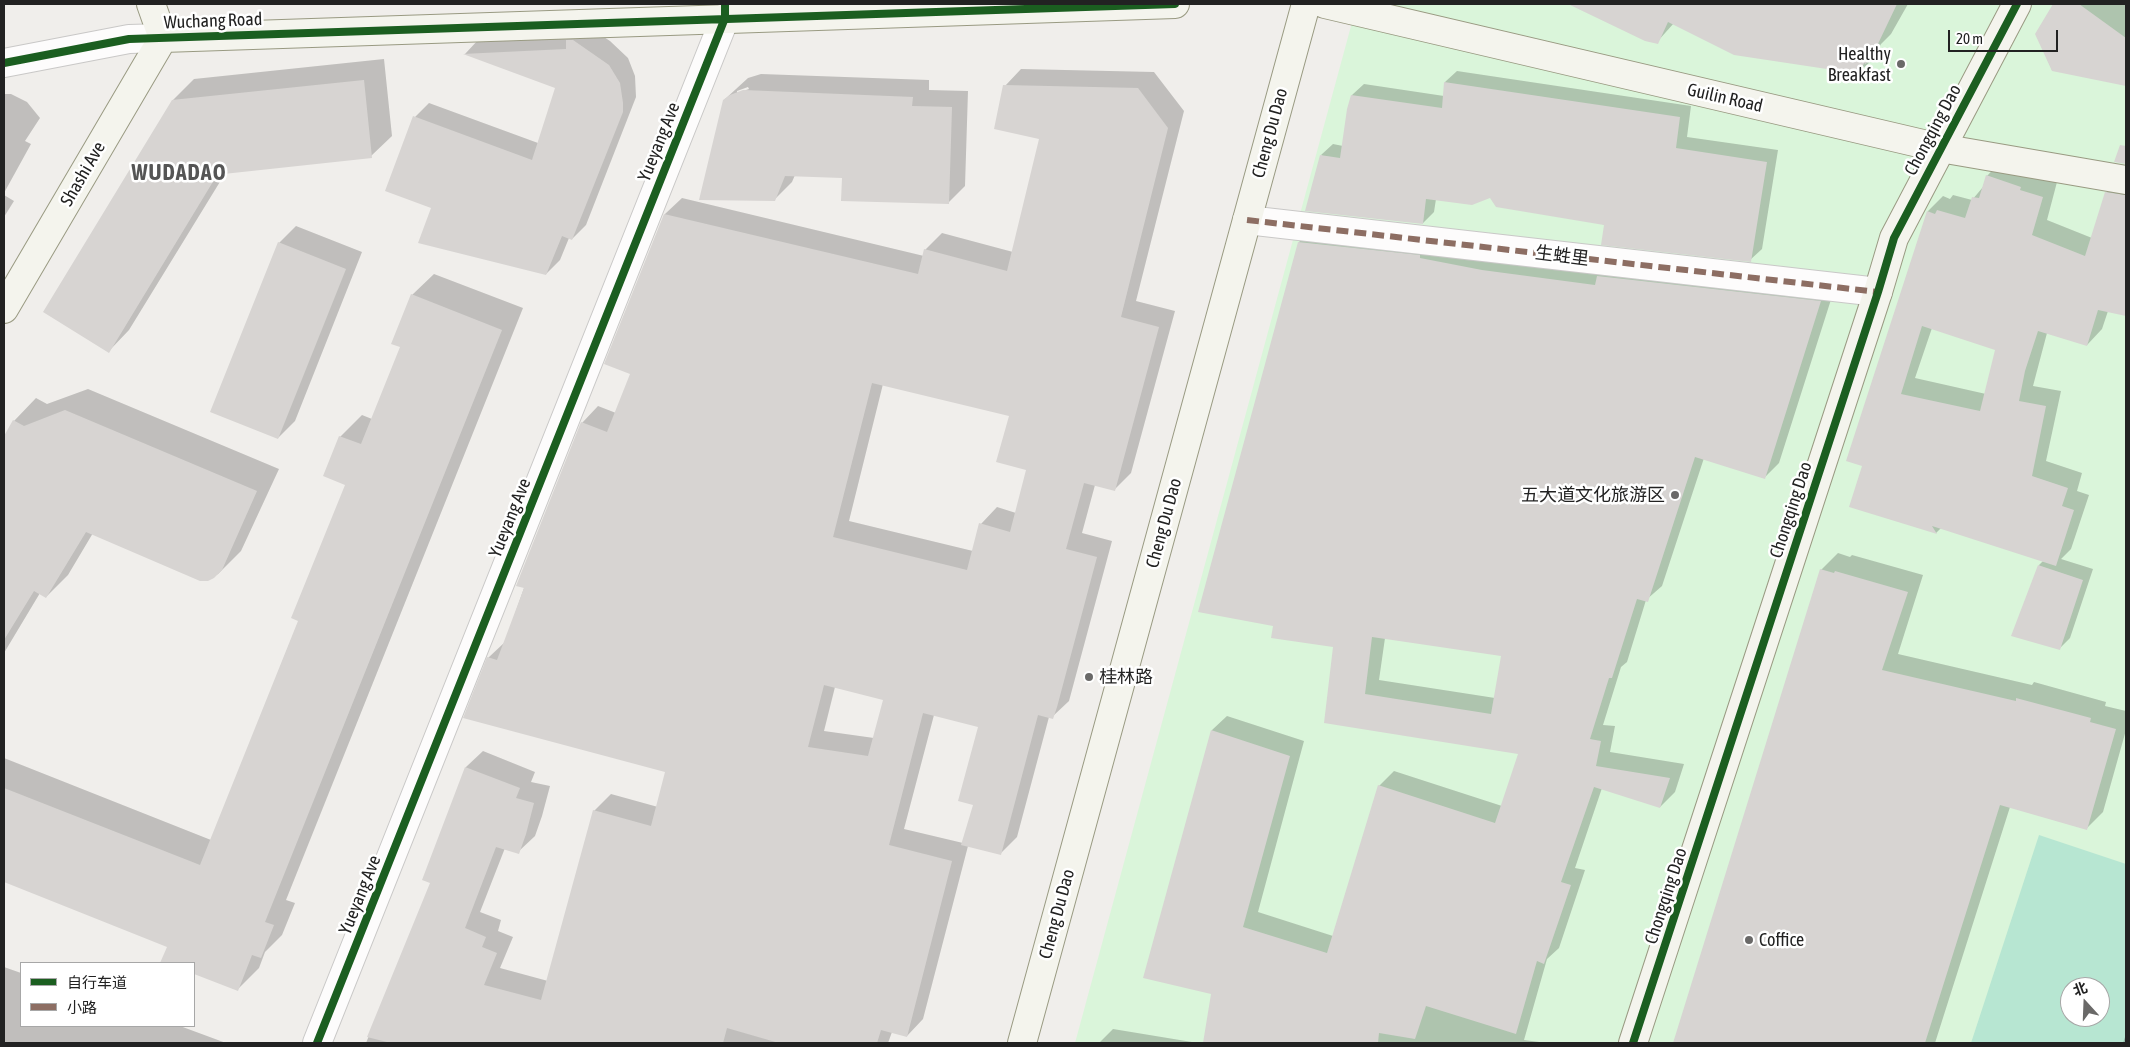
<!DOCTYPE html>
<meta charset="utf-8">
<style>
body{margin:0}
#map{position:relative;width:2130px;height:1047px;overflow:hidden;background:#f0eeeb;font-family:"Asap Condensed","Noto Sans SC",sans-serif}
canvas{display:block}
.frame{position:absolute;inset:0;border:5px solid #222;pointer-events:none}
.legend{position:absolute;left:20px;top:962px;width:175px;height:65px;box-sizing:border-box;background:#fff;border:1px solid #a7a7a7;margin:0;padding:6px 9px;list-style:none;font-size:15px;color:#222}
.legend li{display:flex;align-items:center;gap:10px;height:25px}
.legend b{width:25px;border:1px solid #a7a7a7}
.north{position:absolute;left:2060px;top:977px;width:50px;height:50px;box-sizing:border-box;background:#fff;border:1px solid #a7a7a7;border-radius:50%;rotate:340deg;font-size:14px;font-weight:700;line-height:20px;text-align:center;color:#222}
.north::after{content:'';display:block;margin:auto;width:18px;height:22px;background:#6a6968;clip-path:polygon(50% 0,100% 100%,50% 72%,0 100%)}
.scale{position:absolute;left:1948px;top:30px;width:110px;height:22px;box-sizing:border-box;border:2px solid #222;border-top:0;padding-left:6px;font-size:15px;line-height:18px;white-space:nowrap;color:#222;-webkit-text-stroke:4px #fff;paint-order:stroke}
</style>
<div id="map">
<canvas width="2130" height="1047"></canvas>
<div class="frame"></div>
<ul class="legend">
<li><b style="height:6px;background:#1b5e20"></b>自行车道</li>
<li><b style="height:6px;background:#8d6e63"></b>小路</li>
</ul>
<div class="north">北</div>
<div class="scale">20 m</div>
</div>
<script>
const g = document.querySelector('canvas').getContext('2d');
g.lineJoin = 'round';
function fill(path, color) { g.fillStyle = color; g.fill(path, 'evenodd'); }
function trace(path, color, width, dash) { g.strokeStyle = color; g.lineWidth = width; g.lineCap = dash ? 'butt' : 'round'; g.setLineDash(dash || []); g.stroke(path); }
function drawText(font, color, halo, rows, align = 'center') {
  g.font = font + ' "Asap Condensed","Noto Sans SC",sans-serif'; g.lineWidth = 5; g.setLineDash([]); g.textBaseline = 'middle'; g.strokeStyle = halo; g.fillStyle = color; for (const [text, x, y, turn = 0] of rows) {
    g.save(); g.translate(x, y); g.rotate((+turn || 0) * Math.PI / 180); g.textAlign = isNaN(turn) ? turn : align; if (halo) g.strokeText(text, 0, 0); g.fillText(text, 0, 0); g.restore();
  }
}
fill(new Path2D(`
 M1357,4h769v1039h-1051zM2070,987h30v30h-30z`), '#daf5da');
fill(new Path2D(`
 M2039,835l87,29v179h-155zM2070,987h30v30h-30z`), '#b7e6d2');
fill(new Path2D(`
 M1571,4h337l-17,30 -10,10 -8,15 -14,13 -185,-49 -17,19 -12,-2z
 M2055,4h71v81l-74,-15 -15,-35z
 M587,26l23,15 18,17 7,18 1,21 -50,128 -14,14 -3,-1 -9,22 -14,14 -114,-67 -17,-90 14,-14 109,40 19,-56 -92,-33 13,-14z
 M384,59l8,77 -21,20 -145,16 -97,158 -20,21 64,-251 21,-21z
 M1021,69l133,3 30,39 -48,190 39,10 -44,162 -17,17 -19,-5 -13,48 30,8 -43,160 -17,16h-3l-32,120 -17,17 -32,-8 -45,173 -16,17 -15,-4 -4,11h-522l65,-160 -7,-4 42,-112 17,-16 52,21 -4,10 19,4 -8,30 -7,20 -17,16 -13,-4 -25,64 21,8 -3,11 15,6 -13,31 48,13 46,-170 17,-17 47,13 9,-36 -179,-113 17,-16 77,-219 16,-17 18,7 15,-40 -25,-10 59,-149 17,-16 242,58 1,-6 17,-17 71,19 27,-114 -35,-52zM883,384l127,31 18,54 -12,44 -19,-6 -16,17 -8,27 -124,-30zM835,687l49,12 -10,39 -50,-7zM934,715l46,11 -6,78 -11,39 -59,-14z
 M1457,71l234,35 -4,31 91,13 -16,99 -12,11 -259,-63 -55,2 -2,13 -11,11 -102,-68 12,-11 10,2 9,-51 12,-11 80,12 1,-14z
 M761,74l168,6v10l39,1 -3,95 -17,17 -105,-26 -48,-2 -3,7 -17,17 -51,-99 24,-22zM748,87l1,2 -12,4v-2z
 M4,94h7l16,8 13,16 -15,23 6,3 -27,49z
 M2002,160l55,22 -10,38 45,18 14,-45 15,-15 5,1v136l-18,-4 -6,18 -15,16 -40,-12 -14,53 28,5 -15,70 36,12 -5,18 12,4 -18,54 -10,10 32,10 -23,69 -10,10 -21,-83 5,-5 -102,-33 -6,6 -72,-67 64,-255 15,-15 7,3 3,-4 19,5 11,-13 4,-11zM1932,328l64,21 -10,45 -71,-16z
 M4,195l10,6 -10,16z
 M296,226l66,26 -67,169 -17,17 1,-195z
 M1314,227l521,60 -56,176 -15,15 -60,-20 -42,128 -16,14 -19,62 -6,5 -18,58 12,1 -5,26 74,12 -9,28 -15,15 -58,-19 -27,80 10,2 -26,78 -12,11 -23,81 23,3h-343l9,-50 -68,-16 67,-247 15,-14 77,25 -46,171 75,24 46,-150 15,-15 108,35 17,-53 -194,-31 9,-77 -35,-403zM1385,638l117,17 -7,43 -116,-18z
 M434,274l89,34 -237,592 9,3 -13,32 -17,17 -6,16 -22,22 -43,-17v-10h-25l-6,-2 6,-15 -165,-65v-123l207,82 88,-220 48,-136 -7,-47 22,-22 10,4 30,-73 10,-51z
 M88,389l191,80 -38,82 -23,23 -11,6 -114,-47 -25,42 -22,22 -6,-4 -36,60v-215l10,-17 22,-23 11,6z
 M1838,553l12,4 2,-2 71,20 -25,79 134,31 2,-3 72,20 -1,4 21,5v19l-23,82 -17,17 -76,-22 -75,236h-261l147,-473z
 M4,967l17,6v53h159l46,17h-222z
 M1113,1029l85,14h-99z
 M2126,1034v9h-3z`), '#0003');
fill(new Path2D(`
 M1568,4h329l-21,44 -4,-1 -6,17 -2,-1 -4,11 -126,-19 -66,-33 -10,22 -13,-3z
 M2053,4h26l47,34v48l-74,-15 -17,-37z
 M566,40h7l36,25 11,18 3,20v9l-51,128 -10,-4 -16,39 -128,-32 13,-35 -46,-17 28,-75 119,44 23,-72 -92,-34 103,-5z
 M364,80l8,78 -167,18 9,4 -105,173 -66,-41 129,-212z
 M1444,82l236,35 -4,31 91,14 -16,100 -150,-17 3,-20 -108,-18 -6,-9 -18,7 -46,-6 -3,25 -118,-13 15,-56 20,3 7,-49 4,-14 91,13z
 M1003,85l135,3 30,40 -47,189 38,10 -44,164 -31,-8 -18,66 31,8 -40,150 -4,12 -15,-4 -37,140 -40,-10 12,-40 -15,-4 20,-74 -55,-14 -34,132 63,16 -45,176 -26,-7 -4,13h-98l-52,-15 -4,15h-332l-24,-6 63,-154 -8,-3 43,-113 55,21 -4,10 18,5 -8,31 -7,20 -23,-7 -31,81 21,9 -4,10 15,6 -13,32 57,15 52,-190 58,16 14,-54 -202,-54 24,-61 10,3 27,-72 -8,-2 65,-164 26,10 23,-58 -26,-10 60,-150 254,60 6,-25 83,22 32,-132 -45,-10zM872,383l137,33 -13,46 30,8 -16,62 -31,-9 -12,47 -134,-33zM824,685l59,15 -15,56 -60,-9z
 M743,90l170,7 -1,9 40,1 -3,97 -108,-3 1,-23 -57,-2 -10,25 -76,-1 24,-100 7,-5z
 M2120,145l6,1v18l-12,-2z
 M1986,175l35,12 -1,3 23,7 -11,38 53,21 20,-64 21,3v121l-28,-6 -11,36 -49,-15 -13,40 -6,30 27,5 -14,70 36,12 -6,18 12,4 -18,56 -124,-40 5,8 -88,-27 13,-41 -16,-5 81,-250 8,3 2,-4 28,8 7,-21 7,1zM1922,326l73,24 -15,61 -79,-17z
 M278,242l68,27 -68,170 -68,-27z
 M1298,242l122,13v3l62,12 113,15 2,-9 224,25 -56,178 -70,-22 -47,145 -11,-3 -25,79h-3l-19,61 11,2 -5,25 74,12 -10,30 -66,-21 -33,95 10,3 -27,79 -7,-3 -21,73 -90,-28 -11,33 -36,-6 -1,10h-175l8,-49 -68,-16 68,-248 79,26 -47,171 84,26 51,-168 117,38 23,-69 -194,-31 9,-76 -62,-9 2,-12 -75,-14zM1372,637l129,19 -10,58 -126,-20z
 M411,294l91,36 -237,592 9,3 -13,33 -9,-3 -14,36 -44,-17v-11h-34l7,-16 -163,-65v-94l196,77 98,-244 -7,-3 54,-133 -22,-9 16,-40 22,8 39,-97 -9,-3z
 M65,410l192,81 -35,79 -8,8 -6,3h-8l-114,-49 -40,66 -12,-7 -30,49v-204l9,-16 11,6z
 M2038,565l45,15 -23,70 -49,-14z
 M1820,569l14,4 1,-2 73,21 -26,78 134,31v-3l75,20 -1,4 26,7 -29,101 -87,-25 -75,238h-252z`), '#d7d4d2');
const street = new Path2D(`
 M4,63l125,-24 34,-1
 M1247,220l631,72
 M317,1043l408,-1025`);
const secondary = new Path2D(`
 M151,4l12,34
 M1325,4l615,144 186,32
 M163,38l1012,-34
 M4,309l159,-271
 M1022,1043l284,-1039
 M1633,1043l245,-751 16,-54 123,-234`);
trace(street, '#c9c8c7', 30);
trace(secondary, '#999a82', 30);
trace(street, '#fdfcfc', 28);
trace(secondary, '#f4f4ed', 28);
trace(new Path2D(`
 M1247,220l631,72`), '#8d6e63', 6, [12, 6]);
trace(new Path2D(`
 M4,63l125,-24 1046,-35
 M317,1043l408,-1025v-14
 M1633,1043l245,-751 16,-54 123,-234`), '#1b5e20', 8);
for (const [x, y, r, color] of [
 [1901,64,5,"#6a6968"],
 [1675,495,5,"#6a6968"],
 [1089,677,5,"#6a6968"],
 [1749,940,5,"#6a6968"]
]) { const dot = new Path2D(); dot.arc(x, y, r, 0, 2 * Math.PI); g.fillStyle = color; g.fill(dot); trace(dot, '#fff', 2); }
drawText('18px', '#222', '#fff', [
 ["Wuchang Road",213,21,-2],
 ["Guilin Road",1725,98,13],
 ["Chongqing Dao",1933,130,-62],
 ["Cheng Du Dao",1270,133,-75],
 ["Yueyang Ave",659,142,-68],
 ["Shashi Ave",83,174,-60],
 ["生﨡里",1562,256,7],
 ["Chongqing Dao",1791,510,-72],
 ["Yueyang Ave",510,518,-68],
 ["Cheng Du Dao",1164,523,-75],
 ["Yueyang Ave",360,895,-68],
 ["Chongqing Dao",1666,896,-72],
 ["Cheng Du Dao",1057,914,-75]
]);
drawText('18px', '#222', '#fff', [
 ["Healthy",1891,54],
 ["Breakfast",1891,75],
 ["五大道文化旅游区",1665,495],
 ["桂林路",1099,677,"left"],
 ["Coffice",1759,940,"left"]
], 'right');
g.letterSpacing = '1px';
drawText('bold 22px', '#555', '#fff', [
 ["WUDADAO",179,173]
]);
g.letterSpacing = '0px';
</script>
